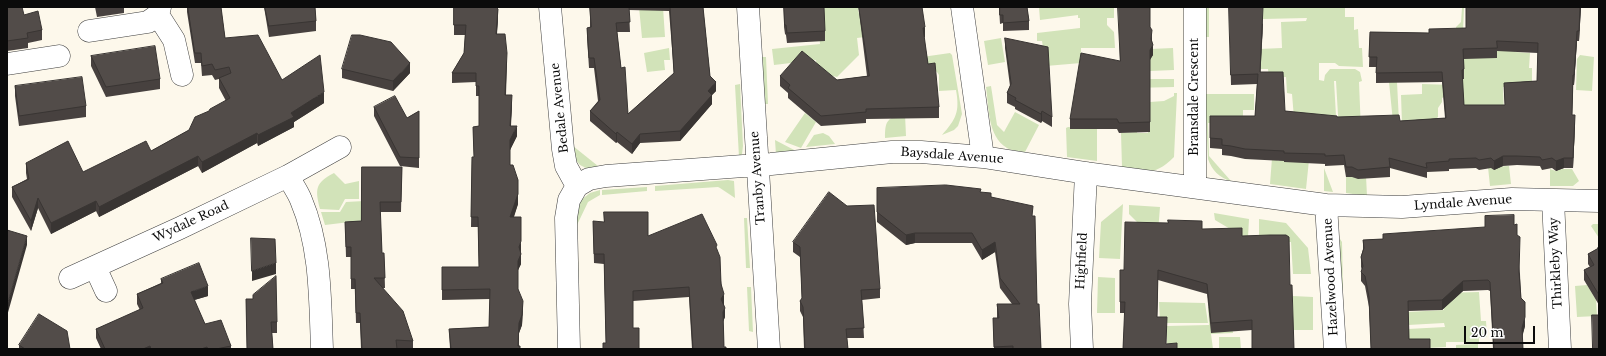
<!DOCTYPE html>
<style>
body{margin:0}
#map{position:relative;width:1606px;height:356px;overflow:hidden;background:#fdf8eb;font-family:"Libre Baskerville",serif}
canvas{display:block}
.frame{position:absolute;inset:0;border:8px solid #0b0b0b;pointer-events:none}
.scale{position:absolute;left:1464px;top:326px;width:71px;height:18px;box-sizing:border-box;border:2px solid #0b0b0b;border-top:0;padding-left:5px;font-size:12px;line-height:14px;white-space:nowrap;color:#0b0b0b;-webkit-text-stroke:3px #fff;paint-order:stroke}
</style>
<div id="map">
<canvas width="1606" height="356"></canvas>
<div class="frame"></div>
<div class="scale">20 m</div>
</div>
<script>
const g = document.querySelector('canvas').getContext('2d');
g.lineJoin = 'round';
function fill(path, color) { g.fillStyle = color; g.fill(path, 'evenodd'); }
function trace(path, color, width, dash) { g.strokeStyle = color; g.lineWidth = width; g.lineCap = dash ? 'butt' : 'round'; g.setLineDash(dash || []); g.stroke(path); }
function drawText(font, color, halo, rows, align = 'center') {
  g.font = font + ' "Libre Baskerville",serif'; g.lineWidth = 4; g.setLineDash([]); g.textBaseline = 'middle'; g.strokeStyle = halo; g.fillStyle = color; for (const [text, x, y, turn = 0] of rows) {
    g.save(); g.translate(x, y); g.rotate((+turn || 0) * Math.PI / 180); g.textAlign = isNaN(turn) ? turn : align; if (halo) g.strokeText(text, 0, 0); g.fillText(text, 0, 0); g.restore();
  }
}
fill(new Path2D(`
 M639,7h24l2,30 -23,1z
 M823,7h50l-15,3 7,27 -8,1 2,17 -22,22 -20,-5 -1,-12 -42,5 -2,-16 48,-5 -2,-22z
 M1039,7h75v11h-7v7l7,7 1,16h-34v15l-35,3 -4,-25h-5v-8l43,-5v-10h-2v-3l-38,5z
 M1205,7h23l-19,1v29h-4z
 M1262,7h83v10h9v13l4,-1 1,19h3l1,19 -24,-1 -4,-3h-16v17l5,1 1,-6 5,-6h25l5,3 2,9 -3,1 2,49 -22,1 -3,-51h-2l2,35 -42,2 -2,-24 -5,-1 -1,-16 -17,1 -1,-9h-8l-1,-20 23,-1 -1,-26 25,-1 1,-3 -44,1z
 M1464,7l-1,25 51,8 1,12 15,1 -1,15h3v20l-29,-1 1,27 -50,6 -3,-27 -9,5v4l-4,6v9l-2,2 -34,5 -1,-29 21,-1v-10l31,1 3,-58 5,-5 1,-14z
 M1001,38l4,24 -17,3 -4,-24z
 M669,48l1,12h-6l1,10 -18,2 -3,-19z
 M1173,48l1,22 -24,1v-22z
 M950,53l2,2 10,59 -4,12 -4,4 -12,5c14,-16 18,-23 14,-45l-17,1v-16l-2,-3 -22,-14z
 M1580,55l14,2 -2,34 -16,-1 1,-31z
 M761,57h5l2,47h-4z
 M1125,79h49v8l-42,1z
 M1389,82h8l2,40h-6z
 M740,84l3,62 -1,8 -3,3 -4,-72z
 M991,86l6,39 7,7 11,-20 24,13 -14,27c-6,-1 -13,-1 -18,-4 -20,-12 -18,-42 -21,-61z
 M1174,93h3l-3,64c-20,20 -27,14 -52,10l-1,-34 16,-1v1h11l2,-31 14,-1 10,-5z
 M1205,94h49v16h-11v12l-35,1 1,33 22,25c-12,-3 -19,-11 -23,-22z
 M805,113l11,9 -15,26 -16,-6z
 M905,114l1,22 -21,2c0,-19 3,-20 20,-24z
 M1068,127l29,2v32l-30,-4 -1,-29z
 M823,133l6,3 6,8 -29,3 8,-12z
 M775,140l23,12 -22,3z
 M573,146l25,20 42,-3 -48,8 -12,-6 -6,-7z
 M1272,158l7,3 2,-3 28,2 -3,29 -36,-5z
 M1509,166l2,18 -21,2 -2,-19z
 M1324,168l9,24 -9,-1z
 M1550,169l6,2 6,-2h10l7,12 -6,5h-23z
 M334,173l11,11 14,-3v18h-14l-6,11 -19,-1c-5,-20 -5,-26 14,-36z
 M1355,176l5,3 6,-3 1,20 -21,-3v-16z
 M728,180l6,1 1,17 -15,-10 -2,-1 -63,4v-5z
 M647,187v4l-45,4v-5z
 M600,190v5l-12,7 -11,23 2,69 -4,-1 -1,-80 7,-13 9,-7z
 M364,201l2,19 -41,5 -4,-13h19l6,-10z
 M1123,204l-3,55 -21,-1 2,-36z
 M1129,205l31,2 -2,25h-11l-18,-18z
 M1214,213l35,6 -1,18 -6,-1 -27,-16z
 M744,218h3l3,50h-4z
 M1259,219l27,4 22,25 3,26h-18l-2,-32 -32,1z
 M1593,224h6v14l-8,-12z
 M1340,239l2,3 1,48 -3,1 -2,-47z
 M1098,277l17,1v35h-18z
 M1587,285l9,15 1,16 -20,1 -2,-31z
 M747,287h4l2,45 -4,-1z
 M1479,292l2,29h5l1,16 -8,1v4h-33v5l-37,2 -1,-20 37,-2 -1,-4 -36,2v-13l36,-2 -1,-17z
 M1293,296l20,1v33h-20z
 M1159,302l46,1 3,20h-48z
 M1231,306l2,27 -22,1 2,15h-46v-23l42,-1 -1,-18z
 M1219,337h21l1,12h-22z
 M1478,344v5h-22v-4z`), '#d2e3b9');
const street = new Path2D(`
 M550,7l13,142 3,17 11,20
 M748,7l21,342
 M962,7l21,150
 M158,15l16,25 8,35
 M89,31l59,-9 10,-7 2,-8
 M7,64l52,-8
 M288,176l52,-29
 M577,186l12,-7 17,-3 165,-12 121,-12h29l62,5 103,16 240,32 76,2 110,-8 87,2
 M1195,187v-180
 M1553,200l7,149
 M1326,205l9,144
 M95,267l11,24
 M70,278l110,-50 108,-52c4,8 10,16 13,24 20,47 19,99 21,149
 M569,349l-3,-131 3,-18 8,-14
 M1082,349l-2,-45 6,-131`);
trace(street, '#3e3e3e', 23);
trace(street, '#fff', 22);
fill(new Path2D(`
 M7,7l17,8 18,15v10l-14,3v5l-21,3z
 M95,7h29v6l-27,4z
 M187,7h38v1h-4l4,30 57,42 42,23 -30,19v5l-36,19 -1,-3 -55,30 -4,-7 -99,51 -3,-6 -45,23 -13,-26 -7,23 -19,-34v-10l15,-8 -1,-6v-10l57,9 68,-21 38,-21 20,-19 17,-10 -7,-13v-9l-4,1 -3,-5 -10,1 -1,-13h-6l-8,-51z
 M264,7h51l1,14v10l-47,6z
 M454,7h44v12l-1,15 10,29 -1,32 6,10 -1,21 6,10 -7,14v15l8,15v24l-4,13 7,34v13l-3,6v19l5,22 -1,14 -3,8v13l1,3h-70l-1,-20 40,-2 1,-28 -48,1v-33h37l-1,-40h-7l1,-70h2l-1,-30 6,-1v-30h-3v-14l-24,1v-10l12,-20 1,-18h-11z
 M590,7h113l7,69 6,15 -4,4v9l-32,37 -40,2 -8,11 -15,-12 -1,1 -26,-22v-10l8,-10 -4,-33h-5l-2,-31v-9l3,-1zM629,10l40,1 5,62 -46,41 -7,-46 -4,-36h13z
 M784,7l41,24v10l-38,2 -1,-8 -1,-1 -1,-7z
 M859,7h63l3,30h-1l4,27 11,43v11l-73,1v4l-45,3 -33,-28v-5l-8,-7v-10l57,4 30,-4 -8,-64z
 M999,7h28l2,14v9l-26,1v-8l-3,1z
 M1229,7l34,17 -3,48 25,39 52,6 63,4 45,-3 -3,-36 -66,1v-16h-7l1,-35 59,1 37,-5v-21h115l-2,34h-2l-3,44h-1l-1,30 3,10 -2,43h-9l-8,3 -4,-3 -10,2 -2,-4 -23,-1 -14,1 -9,4 -3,-2 -12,2 -3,-2 -27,1v2l-22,1v6l-37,-10v9l-32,2 -6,-2h-6l-2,-12 -19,1v-2l-41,-2v-1l-39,-2 -14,-3 -9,-1v-6l-12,-1v-32h45l2,-32 -26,1zM1497,51l41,2 -1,28 -33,2 1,22h-41l-2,-26h2v-20l33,-1z
 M1150,27l2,13 1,15 -3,4v73l-31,1 -2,-4h-47v-10z
 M1005,38l47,79v10l-10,-6 -1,2 -26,-14v-2l-8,-4v-10l3,-7 -5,-38z
 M91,56l69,23v10l-54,8 -15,-31z
 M342,69l68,4 -17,18 -51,-13z
 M15,86l71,20v11l-67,9 -4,-30z
 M374,107l33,11 12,-7v57l-19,-2 -26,-50z
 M402,167l-1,45h-21l2,41h2l1,35h-2l30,53v8h-52l-1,-26h-4l-1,-34h-4v-32h-5l-1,-35 16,-1z
 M877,188l104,4 51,24 5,88 4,45h-47l-1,-31h4v-14h15l-12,-16 -5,-36 -13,8 -10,-17h-57l-9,2 -29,-23z
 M593,221l55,15 69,13 7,55 1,13 -2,4 1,26 2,2h-34l-3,-52 -56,4 -27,42 -2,-79 -10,-1z
 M1514,225l6,49 1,24 4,28 -3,10 1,13h-30l-3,-58 -2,-1 -25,1 -21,19 -34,1 1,28 21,10h-59l-2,-42 -4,-21 -4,-5v-9l1,-2 -1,-3v-10l2,-8v-9l20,-1z
 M1202,229l40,7 48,49 4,64h-42v-19l-41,3 -4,-39 -49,-14 -1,37 10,10 -44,22 2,-36h-5v-43h4z
 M793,242l87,47v9l-18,2 2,38h-17l1,11h-44l-1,-32 -3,-6v-10l2,-2 -2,-42 -7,-5z
 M1599,246v59l-15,-25v-10l6,-3 -2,-3v-10l9,-5z
 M161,279l47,17 -14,4 11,24 26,22v3h-130l-5,-11v-9l44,-19 -3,-6v-10l24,-11z
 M246,299l31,23v11h-5l1,16h-26z
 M19,345l51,4h-51z`), '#47413f');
fill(new Path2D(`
 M1580,7h1l-2,34v-10z
 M498,9v10l-2,24v-9z
 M1263,14v10l-3,58v-10z
 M925,27v10l-2,1v-10z
 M1152,30v10l-1,8 2,-3v10l-3,5v-10z
 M1577,31v10l-3,44v-10z
 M410,63v10l-17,18v-10z
 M716,82v9l-4,4v9l-32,37v-10l28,-40z
 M324,92v11l-30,19v5l-36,19v-11l33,-22z
 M512,95v10l-2,31v-10z
 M1042,111v10l-1,2v-9z
 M1575,115v10l-2,43v-10z
 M517,126v10l-7,14v-10z
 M617,132v10l-1,1v-9z
 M257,133v10l-55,30v-11z
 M640,134v9l-8,11v-10z
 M198,156v10l-99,51v-10z
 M1503,156v10l-9,4v-9z
 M1564,158v10l-8,3v-10z
 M518,194v10l-8,23v-10z
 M38,198v10l-7,23v-10z
 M96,201v10l-45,23v-11z
 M915,233v10l-9,2v-10z
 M27,236v9l-20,71v-10z
 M521,241v10l-2,6v-10z
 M995,242v10l-13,8v-10z
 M521,254v10l-3,6v-9z
 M276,263v11l-24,7v-10z
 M1463,281v10l-21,19v-10z
 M208,286v10l-17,5v-9z
 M724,294v10l-3,5v-10z
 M523,301l-1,24 -3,8v16v-26z
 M725,308v9l-2,5v-10z
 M1525,317v9l-3,12v-10z
 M150,346v3h-7z
 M207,347v2h-6z`), '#393533');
const building = new Path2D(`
 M7,7h15l2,8 14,-4 4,19 -15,3 1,5 -21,3z
 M188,7h33l4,31 33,-3 24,45 38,-25 4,37 -33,21 3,4 -36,18 -1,-2 -55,29 -4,-6 -99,51 -3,-6 -45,22 -13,-25 -7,23 -19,-34 17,-8 -3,-16 42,-22 15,31 63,-31 5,10 38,-21 6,-13 14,-6 1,-2 20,-11 -11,-20 12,-5 -2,-6 -14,3 -3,-6 -10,2 -1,-13h-6z
 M265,7h50l1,14 -47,5z
 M454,7h42l2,2 -2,25h9l2,19 -2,42h7l-2,31h7l-7,14v25h3l5,15v14l-8,23h11v24l-2,6 2,7 -3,7v28l5,12 -1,14 -3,8 -1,23h2v3h-69l-2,-20 40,-2 1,-38 -48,1v-23h37l-1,-50h-7l1,-60h2l-1,-30 6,-1v-40h-3v-13h-24l12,-20 2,-28h-12z
 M590,7h39l1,15 -14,1 5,45 4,-1 3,47 46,-41 -4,-66h33l7,69 6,6 -8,9 4,4 -32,36 -40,3 -8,10 -15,-12 -1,2 -26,-23 10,-11 -6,-42h-5l-2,-30 4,-1z
 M784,7h40l1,24 -38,2 -1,-8h-1z
 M859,7h63l3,20 -2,1 5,36 7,-1 4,44 -73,2v3l-45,4 -33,-28 2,-3 -10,-9 22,-25 35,29 32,-4z
 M1000,7h27l2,14 -26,2v-8h-3z
 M1118,7h32v20l2,3 -1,9 2,6 -3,5v72l-31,1 -2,-4h-47l11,-66 39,8z
 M1229,7h34l-3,65h23l2,39 52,5v1l62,-2 1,6 46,-3 -4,-46 -66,1 1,-16h-8l1,-25 59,1v-4l37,-1v-21h114l-1,24h-2l-3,44h-1l-1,40h3l-2,43h-9l-8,3 -4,-3 -10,2 -2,-3 -23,-1h-14l-9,5 -3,-3 -12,2 -3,-2 -27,1v2l-23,2 1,5 -38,-10 1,9 -32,3 -6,-3h-6l-2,-12 -19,1v-2l-41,-1v-2l-39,-2 -14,-3 -9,-1v-6l-12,-1v-22h45l3,-42 -27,1zM1497,41l41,2 -1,38 -33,2 1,22h-41l-2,-35 2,-1 -1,-20 34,-1z
 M352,35h8l31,7 19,21 -17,18 -51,-12z
 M1005,38l43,9 4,70 -10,-6 -1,3 -26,-14 1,-2 -9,-5 4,-9z
 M155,46l5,33 -54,8 -15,-31z
 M82,77l4,29 -67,10 -4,-30z
 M395,96l12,22 12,-7v47l-19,-1 -26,-50z
 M362,167h40l-1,35h-21l2,51h2l1,25h-11l29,33 10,30 -17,-1 1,9h-35l-2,-36h-4l-1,-34h-4v-32h-5l-1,-25 16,-1z
 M946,185l35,4 -1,3 11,1v4l42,9 -1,10h3l2,88h2l2,45h-28v-3l-19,1 -1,-29h6l-2,-14h23l-20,-26 -5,-36 -13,8 -10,-17h-57l-9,2 -29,-23v-24z
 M829,192l18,14 27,-1 6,84 -19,1 3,38 -18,1 2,20h-43l-2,-42 -3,-6 2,-3 -2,-51 -7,-5z
 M604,212h44v24l54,-22 15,31 -1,2 4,10 1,27 3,10 -3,5 4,9 -2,4 1,35h2v2h-33l-4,-62 -56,4v37h6v21h-36v-6h3l-2,-89h-10l-1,-33 11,1z
 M1514,215v10l3,-1v11l3,2 -1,35 2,26 4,4v15l-3,11 1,21h-29l-4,-67 -2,-2 -25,1 -21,19 -34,1 1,38h21v10h-59l-2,-52 -4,-21 -4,-4 2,-6 -2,-9 3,-9 -1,-8 20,-1v-5l102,-7v-11z
 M1168,220l34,1v8l40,-1v8l28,-1h16l3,2 1,48h2l2,64h-42v-29l-41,3 -4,-39 -49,-14 -1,47h10l-1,27 11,-1v6h-54l2,-47h-5v-32h4l1,-48 43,1z
 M7,230l20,6 -20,70z
 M251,238l24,1 1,24 -24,8z
 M1599,246v49l-15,-25 10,-5 -6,-11 9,-5z
 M199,263l9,23 -17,6 14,32 16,-4 10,26 -15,3h-8l-1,-2 -6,2h-50l-1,-3 -7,3h-38l-9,-20 47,-21 -6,-14 26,-11 -2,-4z
 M276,276l1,46h-6l2,27h-26l-1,-50h7v-4z
 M39,314l28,17 3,18h-45l-6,-4z
 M1592,315h7v34h-6z`);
fill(building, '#524c49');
trace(building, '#393533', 1);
drawText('12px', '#0b0b0b', '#fff', [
 ["Bransdale Crescent",1195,97,-90],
 ["Bedale Avenue",560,108,-96],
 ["Baysdale Avenue",952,156,4],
 ["Tranby Avenue",758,178,-94],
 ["Lyndale Avenue",1463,203,-4],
 ["Wydale Road",191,222,-25],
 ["Highfield",1082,261,-87],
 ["Thirkleby Way",1556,263,-93],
 ["Hazelwood Avenue",1331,277,-93]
]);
</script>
